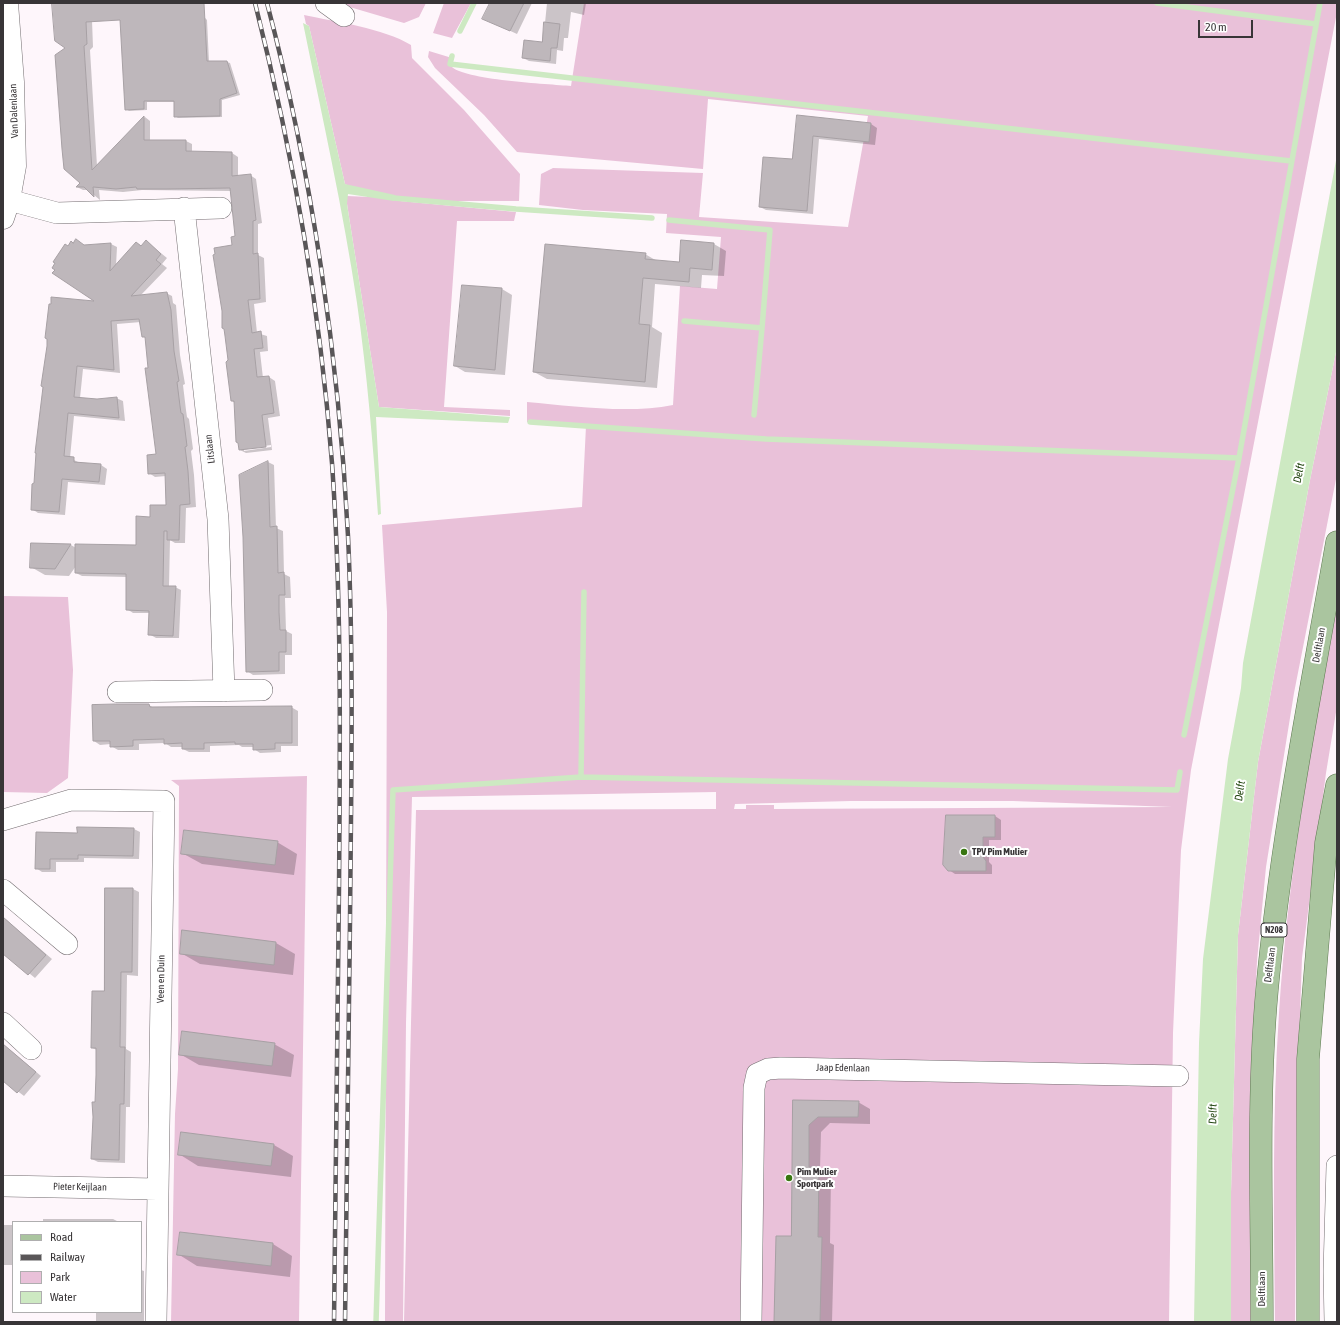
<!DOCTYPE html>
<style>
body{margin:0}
#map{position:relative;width:1340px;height:1325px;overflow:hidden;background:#fef6fb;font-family:"Asap Condensed",sans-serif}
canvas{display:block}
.frame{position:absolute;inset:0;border:4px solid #383537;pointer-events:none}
.legend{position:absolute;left:12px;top:1221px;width:130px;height:92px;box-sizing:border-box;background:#fff;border:1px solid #afaeaf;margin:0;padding:5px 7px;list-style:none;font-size:12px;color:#383537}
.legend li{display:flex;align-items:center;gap:8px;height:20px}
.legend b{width:20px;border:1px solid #afaeaf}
.scale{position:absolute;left:1198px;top:20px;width:55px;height:18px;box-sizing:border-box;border:2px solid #383537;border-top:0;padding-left:5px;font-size:12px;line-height:14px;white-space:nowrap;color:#383537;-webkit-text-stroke:3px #fff;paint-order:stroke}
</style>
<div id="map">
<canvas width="1340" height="1325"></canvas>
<div class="frame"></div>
<ul class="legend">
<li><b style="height:5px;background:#aac59f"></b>Road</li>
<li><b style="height:5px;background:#595658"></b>Railway</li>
<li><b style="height:11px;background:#e9c1d9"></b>Park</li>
<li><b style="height:11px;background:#cde9c2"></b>Water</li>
</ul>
<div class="scale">20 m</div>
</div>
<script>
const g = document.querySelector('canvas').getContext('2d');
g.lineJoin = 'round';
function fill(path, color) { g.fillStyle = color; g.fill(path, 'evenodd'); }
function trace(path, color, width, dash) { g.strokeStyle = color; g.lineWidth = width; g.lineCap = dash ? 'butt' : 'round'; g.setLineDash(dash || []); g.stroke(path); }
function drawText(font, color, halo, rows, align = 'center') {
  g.font = font + ' "Asap Condensed",sans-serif'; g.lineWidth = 4; g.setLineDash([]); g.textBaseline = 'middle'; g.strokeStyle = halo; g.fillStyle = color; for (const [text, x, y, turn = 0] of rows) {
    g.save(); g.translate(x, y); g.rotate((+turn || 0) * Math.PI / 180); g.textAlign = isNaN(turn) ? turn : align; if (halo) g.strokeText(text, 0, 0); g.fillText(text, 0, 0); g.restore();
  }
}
fill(new Path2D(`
 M336,3h90l-7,14 -15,6z
 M444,3h27l-19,35 -19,-5z
 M584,3h753v9l-146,758 -10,80 -8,183 -4,289h-765l12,-512 300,-1v-17l-304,5 -6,226 -3,299h-18l2,-710 -5,-87 200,-18 4,-81 -59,-4v-20c45,4 101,12 146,3l7,-119 37,3 4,-52 -55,-4 1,-19 -84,-4 -44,-5 2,-31 12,-6 150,5 -4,44 149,10 20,-111 -160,-17 -5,70 -186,-17 -33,-37 -49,-47 -7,-11 1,-6 23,7 -1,8c11,14 98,18 120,20zM851,801h162l159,6 -398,2v-4h-28v4h-12l1,-5z
 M304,15c32,7 79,13 107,30l1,13 52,52 56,64 -1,27h-119l116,11 -2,9h-57l-13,186 66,3v6l-131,-9 -32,-203v-8l23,1 -25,-13 -36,-158 -3,-2z
 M1337,347v127l-43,219 -28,174 -9,94 -4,83 -2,278h-20v-130l7,-257 20,-173 51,-277z
 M3,596l65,1 5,73 -5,108 -21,15 -44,-1z
 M1337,603v103l-11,67 -24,185 -5,144 -2,220h-20c-1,-103 -3,-206 4,-309 9,-138 33,-274 58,-410z
 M307,776l-8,546h-128l4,-208 3,-45 1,-283 -8,-6z`), '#e9c1d9');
fill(new Path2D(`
 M303,23l6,3 36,158 50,11 -1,6 -46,-7 -1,10 32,203 131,10 -2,6 -132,-6 5,97 -3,1c-5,-71 -11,-142 -21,-212 -14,-94 -35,-187 -54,-280z
 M1337,155v192l-28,138 -51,277 -20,173 -7,257v130h-37l5,-279 4,-84 25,-200 13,-71 2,-25z`), '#cde9c2');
fill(new Path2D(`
 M54,3h34l4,17 1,27 -3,3 7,116 48,-49 5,4v20h36l6,3v8l40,1 6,4v19l12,-1 6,4 6,44 -4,1v31l6,3 2,44 -12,2 3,29 10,3 1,15 -8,1 3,26 6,-1 6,4 5,35 -12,2 4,32 -26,3 -6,-3 -5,-47 -3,-2 -3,-40 4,-115 3,-9 -5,-46 -89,-1 -19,2 -24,-2 1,10 -12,-10h-5l-6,-3 4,-4 -14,-135zM271,445v2l-27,4v-2z
 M119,3h72l16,17 2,42h18l3,1 10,32 -18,5v17l-44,1 -3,-2v-14h-28v8l-18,1 -3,-2z
 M491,3h41l-15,31 -33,-15z
 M547,3h39l-2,12 -13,-3 -3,26h-4l-1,13 -6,-1 -1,14 -27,-3 -6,-3 20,-15z
 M798,116l73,8 6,4 -2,17 -56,-6 -6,75 -47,-4 -6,-3 33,-46z
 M146,241l21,17 -5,6 5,4 -27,28 26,-3 6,3 1,7 3,2 4,50 5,29 -2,1 3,25 1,7 2,2 4,30 -2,2 3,24 2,32 -10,1 -1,35h-10l-5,-3 -1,47h6l6,3 -2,48h-23l-7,-4 1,-21h-17l-6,-4v-32l-45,-1 -6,-3v-7l-7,10 -24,-1 -14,-8 1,-23 39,1 5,3 61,-2 14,-28 16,-12 -1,-30 -11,1 -6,-4 8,-18 -8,-87 -3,-30 -3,-2 -2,-14 -24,2 3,49 -37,-4 -3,29 17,2 19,-2 7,3 2,20 -51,-5 -4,42 10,5 21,2 6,4 -2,16 -37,-3 -3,33 -27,-2 -6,-4 3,-26 63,-181 -30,-55 43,-3 6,3 -1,19 21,-23 5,3z
 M714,244l12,7 -2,25 -22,-1 -1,13 -46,-4 -3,43 10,6 -5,55 -110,-9 -13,-7 111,-118 12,7 23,2z
 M462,286l40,3 10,6 -7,80 -40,-3 -10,-6z
 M268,462l6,3 2,63 7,3 1,43 6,3 1,21h-6l1,33 6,3v21h-7v19l-32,1 -6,-4z
 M149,705l5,3 137,-1 7,4v35h-17v6l-21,1 -6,-4v-2h-12l-3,-2 -29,1v6h-21l-6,-3v-2h-12l-6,-4 -26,1v6h-21l-7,-4v-2l-11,1 -6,-4z
 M947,816h48l6,4v20h-12v22l3,3v9h-37l-6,-4z
 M134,829l6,3 -1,27 -55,-1v4h-28v10h-14l-6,-4 42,-34z
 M277,842l20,12 -3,21 -92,-11 -20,-11z
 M133,889l6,3 -1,84 -11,-1 -1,74 5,3 -1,55h-4l-1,56 -27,-1 -6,-3 4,-56 1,-53 -5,-2 13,-56z
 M3,917l49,42 -17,19 -32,-26z
 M183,932l93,11 19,11 -2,21 -93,-11 -19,-11z
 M3,1044l38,32 -17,20 -21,-16z
 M274,1044l20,11 -3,22 -92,-12 -19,-11z
 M794,1101l64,1 12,7v15l-40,-1 -9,9 -1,37 11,6 -1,68 4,2 -2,77h-57l17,-85z
 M182,1134l92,11 19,11 -2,21 -93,-11 -19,-12z
 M43,1219h70l6,3h-76z
 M3,1225h10v40h-10z
 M181,1233l92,11 19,12 -2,21 -93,-11 -19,-12z
 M141,1270l3,1v51h-48v-10h45z`), '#0003');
trace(new Path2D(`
 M1157,3l159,21
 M460,31l14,-28
 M452,56l-2,8 841,97
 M394,198l122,11 136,9
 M669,220l101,10 -8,98
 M684,321l78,7 -8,87
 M530,422l236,17 473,19
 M584,592l-3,185 596,13 3,-18
 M1184,735l55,-277 81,-455
 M376,1322l17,-532 188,-13`), '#cde9c2', 5.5);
const building = new Path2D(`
 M52,3h152l3,58h20l10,32 -17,6v17l-46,1v-16h-30v8l-19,1 -5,-90 -34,2 1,22 -3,2 8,124 52,-54v24h42v11l46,1v24l19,-2 5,46 -3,1v33l5,-1 2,46 -12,1 4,33 9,-2 2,17 -9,1 3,28 12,-1 5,37 -12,2 4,32 -27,3 -1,-7 -2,-1 -2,-41h-3l-5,-39 2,-2 -3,-24 -1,-7 -2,-1v-17l-9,-56 2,-1 -1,-6 18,-3 -1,-8 4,-1 -5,-48 -63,1h-30l-1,-2 -20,2 -23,-2 1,10 -10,-10h-8l4,-4 -16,-14 -2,-20 -7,-94 10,-7 -10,-7z
 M490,3h34l-14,28 -28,-12z
 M544,22l16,2 -3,24h-6l-1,13 -28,-3 2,-18 18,2z
 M797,115l74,8 -2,19 -56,-6 -6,75 -48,-4 4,-50 29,2z
 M76,239l8,6 27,-2 -1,28 26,-29 5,4 5,-6 15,14 -5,6 5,4 -30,32 36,-4 4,18 3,41 5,30 -2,1 3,24 1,7 2,1 4,32 -2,1 3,24 2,33 -10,1 -1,35h-12v-9h-3l-1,55h13l-3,50 -25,-1 1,-24 -23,-1v-36l-51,-1v-29l61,1v-29l14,1v-12h16l-1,-32 -17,1 -1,-19 9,-1 -11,-86h3l-3,-31h-3l-3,-18 -28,2 3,49 -37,-4 -3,31 23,2 20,-2 2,21 -51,-5 -4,43 10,1v5l27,2 -2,18 -37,-3 -3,33 -28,-2 1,-26 2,-1 2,-30h-1l8,-66 -2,-1 6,-40v-7l-2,-1 4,-34h2v-7l43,4 -42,-28 3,-3 -3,-2 3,-5 -2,-1 12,-18 3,2 3,-5 2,2z
 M681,240l33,3 -2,27 -22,-2 -1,14 -46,-4 -4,46 11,1 -5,57 -112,-10 12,-128 101,9 -1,6 34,3z
 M462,285l40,3 -7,82 -41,-4z
 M268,461l2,66 7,-1 1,47 6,-1 1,23h-6v17l1,18h6v22h-7v19l-33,1 -3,-135 -4,-62z
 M31,543l40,1 -16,25 -25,-1z
 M116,704h33l1,3 142,-1v37h-17v6l-22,1v-6h-18v-2l-31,1v6h-22v-6l-18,1v-5l-31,1v6l-23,1v-6h-17l-1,-36z
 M946,815h49v22h-12v20l3,4v10h-38l-5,-6z
 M77,827l57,1 -1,28 -55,-1v4h-28v10h-15l1,-37 41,1z
 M184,830l94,11 -3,24 -94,-11z
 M105,888h28l-1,84h-11l-1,75h5l-1,57h-4l-1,56 -28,-1 2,-42 -1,-15h3l1,-27v-27h-5l1,-57h12z
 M3,917l43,38 -18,20 -25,-21z
 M182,930l94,12 -2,23 -94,-11z
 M182,1031l93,12 -3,23 -93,-11z
 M3,1044l33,28 -19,21 -14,-12z
 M793,1100l66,1 -1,16h-40l-9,8v42h10l-1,70h4l-2,85h-46l2,-86h15z
 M181,1132l93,12 -3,22 -93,-11z
 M180,1232l93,11 -2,23 -94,-11z`);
fill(building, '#beb7bb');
trace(building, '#a7a0a4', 1);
const street = new Path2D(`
 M326,3l18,13
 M9,200l48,13 164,-5
 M184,208l34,311 6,172
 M118,692l144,-2
 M3,820l68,-20 93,1 -8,521
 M3,890l64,54
 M3,1023l28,26
 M3,1186l154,3
 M751,1322l3,-234 3,-14 11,-5 13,-1 397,8
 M1335,1322l-1,-51 3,-105`);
const secondary = new Path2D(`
 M3,218l6,-18 6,-34 -2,-84 -6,-79`);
const primary = new Path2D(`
 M1262,1322c0,-110 -5,-222 5,-332 14,-150 44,-299 70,-448
 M1308,1322v-263l18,-216 11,-58`);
trace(street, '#736d70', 22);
trace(secondary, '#736d70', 23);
trace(primary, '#5e7a51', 23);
trace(street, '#fff', 21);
trace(secondary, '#fff', 22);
trace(primary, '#aac59f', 22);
const rail = new Path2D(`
 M255,3c38,150 65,305 77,460 10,141 8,284 7,426 -2,144 -3,289 -5,433
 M267,3c45,170 72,357 81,533 6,128 3,258 2,386 -2,133 -3,267 -5,400`);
trace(rail, '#595658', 4.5);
trace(rail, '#fff', 3, [9]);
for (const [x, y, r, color] of [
 [964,852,4,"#387611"],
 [789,1178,4,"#387611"]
]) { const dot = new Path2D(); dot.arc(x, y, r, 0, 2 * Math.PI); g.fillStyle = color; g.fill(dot); trace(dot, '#fff', 1.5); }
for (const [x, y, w] of [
 [1274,930,26]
]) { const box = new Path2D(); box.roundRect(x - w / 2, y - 7, w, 14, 3); g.fillStyle = '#fff'; g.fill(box); trace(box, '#383537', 1); }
drawText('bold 9px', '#383537', null, [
 ["N208",1274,930]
]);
drawText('10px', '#383537', '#fff', [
 ["Van Dalenlaan",14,111,-92],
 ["Litslaan",210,449,-96],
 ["Delftlaan",1319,645,-80],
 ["Delftlaan",1270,965,-83],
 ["Veen en Duin",161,979,-89],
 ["Jaap Edenlaan",843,1068,1],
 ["Pieter Keijlaan",80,1187,1],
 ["Delftlaan",1262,1289,-90]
]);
drawText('bold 10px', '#383537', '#fff', [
 ["TPV Pim Mulier",972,852],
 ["Pim Mulier",797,1172],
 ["Sportpark",797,1184]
], 'left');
drawText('italic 11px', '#234611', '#fff', [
 ["Delft",1299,473,-79],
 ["Delft",1240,791,-82],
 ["Delft",1213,1114,-89]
]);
</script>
